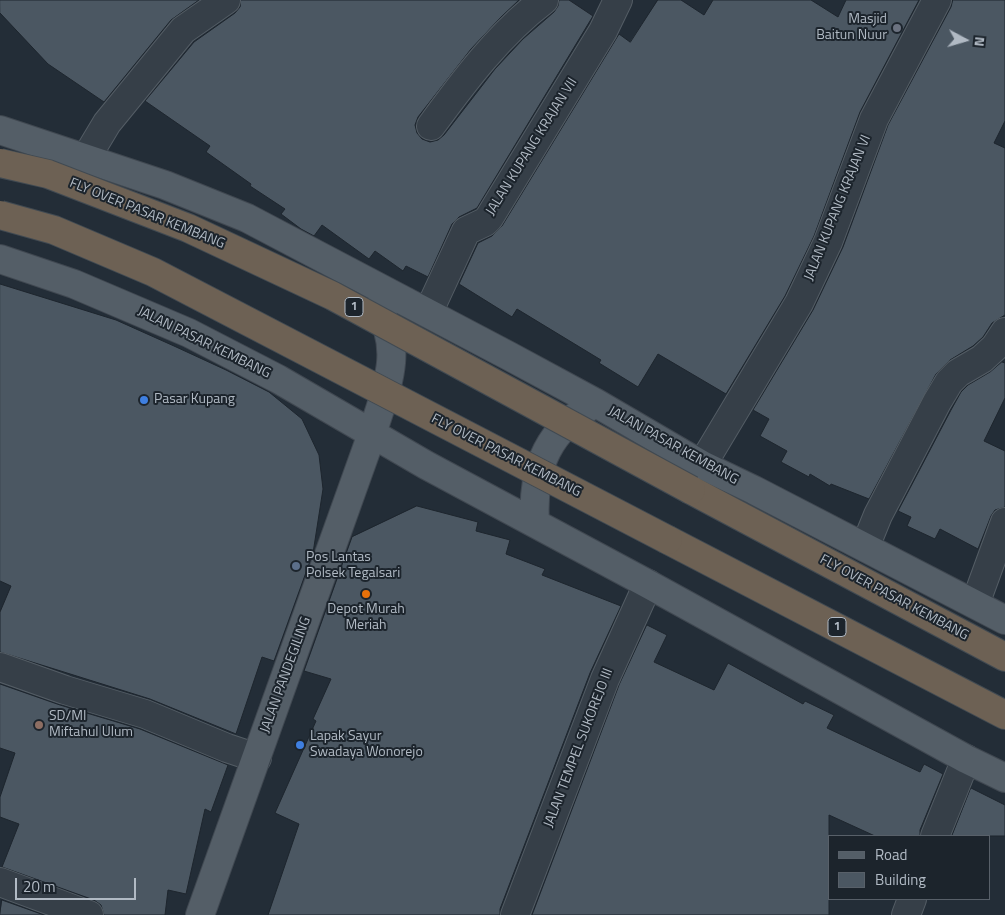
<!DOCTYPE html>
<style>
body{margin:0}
#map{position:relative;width:1005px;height:915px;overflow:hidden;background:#232d37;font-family:"Titillium Web",sans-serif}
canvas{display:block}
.legend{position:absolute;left:828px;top:835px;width:162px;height:65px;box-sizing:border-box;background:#1c242c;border:1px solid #586069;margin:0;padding:6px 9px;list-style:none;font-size:15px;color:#b1bac4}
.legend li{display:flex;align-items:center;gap:10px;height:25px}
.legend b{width:25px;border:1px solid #586069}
.north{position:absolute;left:940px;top:15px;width:50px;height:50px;-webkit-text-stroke:4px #1c242c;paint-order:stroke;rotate:96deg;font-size:14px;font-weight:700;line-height:20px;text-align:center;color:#b1bac4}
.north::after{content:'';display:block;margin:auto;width:18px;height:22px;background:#b1bac4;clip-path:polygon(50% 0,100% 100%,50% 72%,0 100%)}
.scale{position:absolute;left:15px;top:878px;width:121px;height:22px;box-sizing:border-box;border:2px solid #b1bac4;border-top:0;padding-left:6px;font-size:15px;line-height:18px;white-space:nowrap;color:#b1bac4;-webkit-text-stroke:4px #1c242c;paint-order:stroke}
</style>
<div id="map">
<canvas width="1005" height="915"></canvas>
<ul class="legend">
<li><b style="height:6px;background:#545e67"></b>Road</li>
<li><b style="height:14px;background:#4b5762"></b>Building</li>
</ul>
<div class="north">N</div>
<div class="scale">20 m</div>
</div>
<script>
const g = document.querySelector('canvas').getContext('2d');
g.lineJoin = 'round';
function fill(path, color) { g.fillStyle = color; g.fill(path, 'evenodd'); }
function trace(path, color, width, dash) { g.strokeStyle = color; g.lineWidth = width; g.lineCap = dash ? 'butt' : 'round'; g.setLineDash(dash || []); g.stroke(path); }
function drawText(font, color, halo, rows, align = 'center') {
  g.font = font + ' "Titillium Web",sans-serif'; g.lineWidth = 4; g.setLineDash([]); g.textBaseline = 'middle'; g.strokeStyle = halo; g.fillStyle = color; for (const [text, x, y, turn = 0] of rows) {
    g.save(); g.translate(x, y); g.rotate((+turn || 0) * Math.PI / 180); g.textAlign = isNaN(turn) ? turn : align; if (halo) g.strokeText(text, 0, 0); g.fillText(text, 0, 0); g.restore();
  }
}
const building = new Path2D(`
 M0,0h199l-28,20 -67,82 -56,-38 -48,-51z
 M241,0h278l-18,17 -30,32 -53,68 -3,8 2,8 5,6 8,3 8,-2 6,-5 51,-66 28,-30 31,-27 4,-6 1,-6h10l24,16 -116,192 -18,9 -7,7 -24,53 -22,-11 -3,5 -28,-20 -6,8 -47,-34 -8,11 -13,-7 -20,-15 4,-5 -35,-23 1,-2 -45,-32 4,-6 -65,-45 49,-59 41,-29 5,-6z
 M658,0h23l23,15 9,-15h98l27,17 8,-17h73l-59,112 -46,124 -29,60 -59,98 -68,-40 -20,33 -39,-24 2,-3 -84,-51 -5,8 -53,-33 19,-41 14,-7 10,-10 117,-192 11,8z
 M953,0h52v121l-11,22 11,5v167l-13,8 -9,14 -10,9 -23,14 -14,14 -67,125 -38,-15 -1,2 -20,-12 -1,3 -28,-15 6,-11 -27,-15 9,-17 -16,-9 60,-100 30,-63 45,-122 63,-118z
 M0,284l116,36 58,26 52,24 43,22 33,27 17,36 4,34 -10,64 -39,108 -12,-4 -26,77 -86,-35 -150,-47v-40l11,-26 -11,-5z
 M1002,362l3,1v35l-21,43 21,10v56l-10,3 -4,6 -13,33 -38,-20 -5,10 -28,-13 4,-9 -13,-6 53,-101 10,-18 7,-7 22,-13z
 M417,506l61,16 -2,9 34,9 -4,14 39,15 -3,6 79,31 -31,67 -90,236v6h-232l31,-91 -24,-11 41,-92 -3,-2 18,-40 -27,-8 48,-134z
 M647,625l20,10 -13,27 60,28 14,-27 75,41 2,-3 29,14 -7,13 93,44 4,-8 19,10 -23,56v6h-45l-46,-21v100h-297l87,-230z
 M0,684l60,21 80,24 88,36 -17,47 -6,-3 -19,85 -18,-4 -3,25h-61l-3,-10 -7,-5 -92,-33 17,-43 -19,-7v-20l15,-44 -15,-5z
 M971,788l34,17v31h-53z
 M2,900l42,15h-44z`);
fill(building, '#4b5762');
trace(building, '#1e262e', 1);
const minor = new Path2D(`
 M431,126c33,-45 68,-92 113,-126
 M86,158l21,-35 76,-93 43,-30
 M428,313l38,-82 19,-9 4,-4 114,-187 15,-31
 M702,465l97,-162 29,-61 46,-123 63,-119
 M865,547l13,-32 59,-113 12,-20 9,-9 24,-14 13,-12 10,-15
 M975,604l30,-82
 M0,667l65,23 80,24 82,34 30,10
 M935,836l31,-77
 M0,882l89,33
 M515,915l90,-236 43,-95
 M906,915l6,-16`);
const major = new Path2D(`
 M0,130l165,55 82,33 262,138 87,47 106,62 52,25 251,130
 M0,259l74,25 115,49 89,46 148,86 222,119 318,175 39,19
 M535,523c-3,-49 9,-87 51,-114
 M200,915l172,-481c13,-43 33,-83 6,-126`);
const highway = new Path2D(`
 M691,490l314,167
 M668,540l337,175`);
trace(minor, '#545d65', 30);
trace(major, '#404851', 30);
trace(highway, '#414a52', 30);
trace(minor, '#363f48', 28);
trace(major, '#545e67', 28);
trace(highway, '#6d6154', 28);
const highwayBridge = new Path2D(`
 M0,163l48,11 140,54 145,68 358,194
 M0,215l54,15 99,42 515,268`);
trace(highwayBridge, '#414a52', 30, []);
trace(highwayBridge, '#6d6154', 28);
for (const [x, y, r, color] of [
 [897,28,5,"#6b7280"],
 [144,400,5,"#3f7fe0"],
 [296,566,5,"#5c6f8a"],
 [366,594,5,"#e8710a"],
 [39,725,5,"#8d6e63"],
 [300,745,5,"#3f7fe0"]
]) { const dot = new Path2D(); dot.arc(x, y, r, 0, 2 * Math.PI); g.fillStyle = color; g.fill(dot); trace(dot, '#1c242c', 2); }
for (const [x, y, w] of [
 [354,307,18],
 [837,627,18]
]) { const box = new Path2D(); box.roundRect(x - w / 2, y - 9.5, w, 19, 4); g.fillStyle = '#1c242c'; g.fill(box); trace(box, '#b1bac4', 1); }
drawText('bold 12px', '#b1bac4', null, [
 ["1",354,307],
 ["1",837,627]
]);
drawText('14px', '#b1bac4', '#1c242c', [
 ["Masjid",887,20,"right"],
 ["Baitun Nuur",887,36,"right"],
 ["Pasar Kupang",154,400],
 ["Pos Lantas",306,558],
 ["Polsek Tegalsari",306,574],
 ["Depot Murah",366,610,"center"],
 ["Meriah",366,626,"center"],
 ["SD/MI",49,717],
 ["Miftahul Ulum",49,733],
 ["Lapak Sayur",310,737],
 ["Swadaya Wonorejo",310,753]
], 'left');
drawText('14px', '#b1bac4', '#1c242c', [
 ["JALAN KUPANG KRAJAN VII",532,147,-58],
 ["JALAN KUPANG KRAJAN VI",838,208,-68],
 ["FLY OVER PASAR KEMBANG",147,214,22],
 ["JALAN PASAR KEMBANG",204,343,26],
 ["JALAN PASAR KEMBANG",673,446,29],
 ["FLY OVER PASAR KEMBANG",506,456,27],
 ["FLY OVER PASAR KEMBANG",894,598,28],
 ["JALAN PANDEGILING",286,675,-70],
 ["JALAN TEMPEL SUKOREJO III",579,748,-69]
]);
</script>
